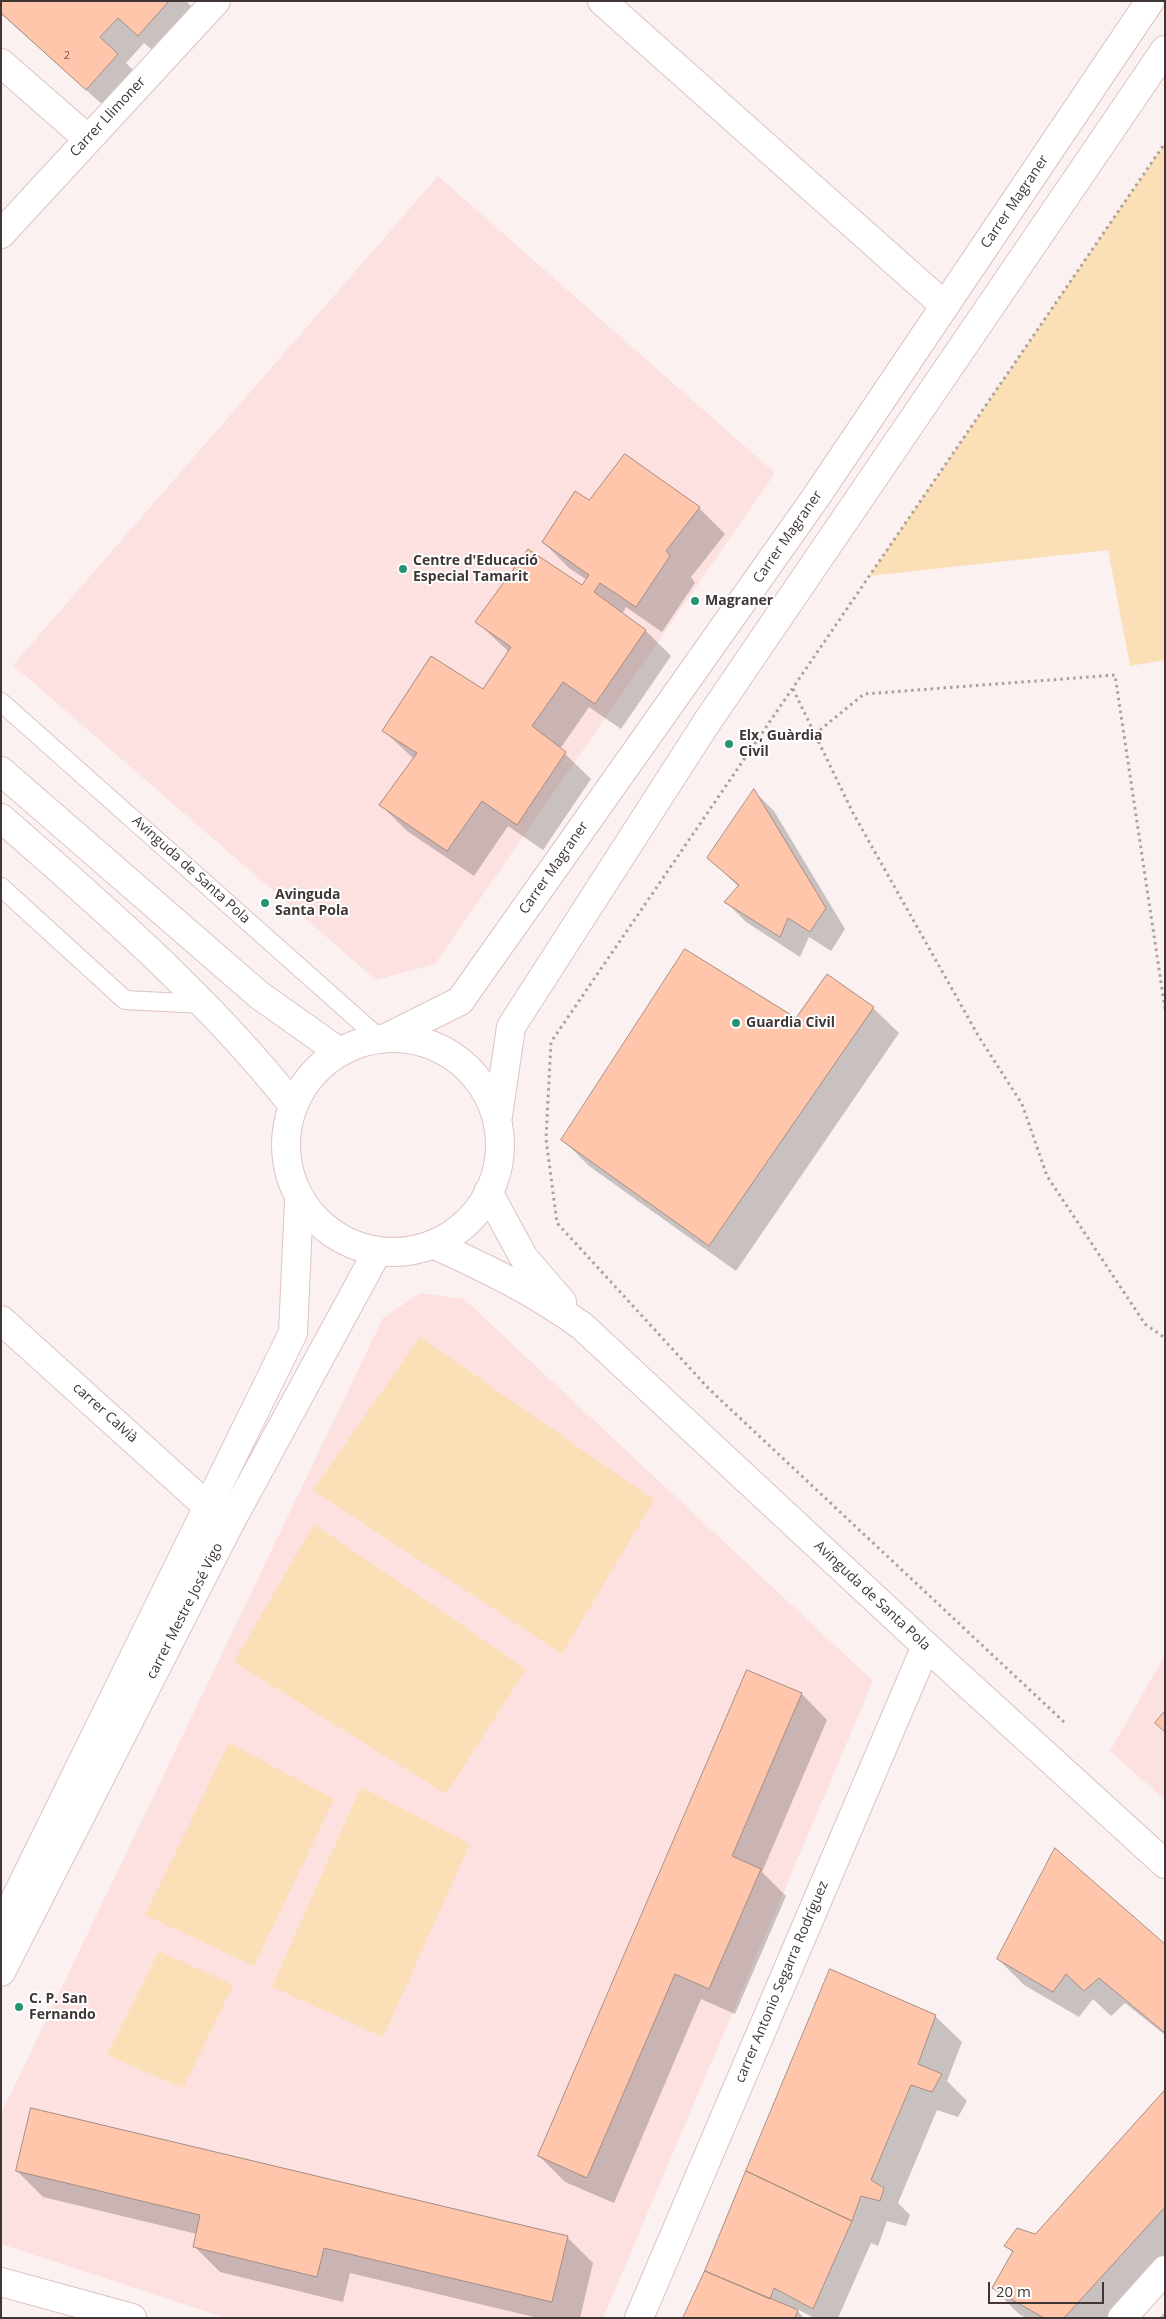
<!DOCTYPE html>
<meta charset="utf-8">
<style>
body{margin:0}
#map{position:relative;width:1166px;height:2319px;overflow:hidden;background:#fcf1f1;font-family:"Open Sans",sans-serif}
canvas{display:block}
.frame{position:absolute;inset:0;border:2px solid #403636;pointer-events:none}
.scale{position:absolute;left:988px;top:2282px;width:116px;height:22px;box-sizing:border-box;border:2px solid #403636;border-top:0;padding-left:6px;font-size:15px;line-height:18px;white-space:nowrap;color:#403636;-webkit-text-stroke:4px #fff;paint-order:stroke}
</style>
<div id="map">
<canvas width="1166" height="2319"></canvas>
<div class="frame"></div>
<div class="scale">20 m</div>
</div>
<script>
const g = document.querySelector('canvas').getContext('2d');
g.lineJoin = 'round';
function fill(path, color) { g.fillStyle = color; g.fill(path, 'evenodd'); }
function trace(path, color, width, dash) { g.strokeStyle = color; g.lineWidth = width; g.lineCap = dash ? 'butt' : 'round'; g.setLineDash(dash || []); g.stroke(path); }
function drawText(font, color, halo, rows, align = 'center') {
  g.font = font + ' "Open Sans",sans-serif'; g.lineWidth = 4; g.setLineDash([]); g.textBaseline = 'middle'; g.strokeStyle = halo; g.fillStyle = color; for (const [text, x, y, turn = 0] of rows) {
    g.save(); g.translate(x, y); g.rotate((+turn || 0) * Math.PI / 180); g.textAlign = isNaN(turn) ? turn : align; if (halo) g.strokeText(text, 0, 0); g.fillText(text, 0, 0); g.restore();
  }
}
fill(new Path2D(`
 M438,176l337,297 -340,491 -59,16 -363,-315z
 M420,1293l44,6 409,382 -270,637h-377l-225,-74v-130l382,-796z
 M1165,1655v145l-55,-49z`), '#fde0e0');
fill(new Path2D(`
 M1165,143v517l-35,6 -22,-116 -239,26z
 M420,1337l234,163 -92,154 -249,-164z
 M314,1524l212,145 -80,125 -212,-132z
 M229,1743l105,56 -80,167 -109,-51z
 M361,1787l109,57 -87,193 -111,-50z
 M159,1951l74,34 -50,103 -76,-33z`), '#fbdfb6');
fill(new Path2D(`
 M1,1h185l17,17 -39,42 -20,-17 -18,20 17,17 -30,34 -112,-100z
 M625,456l74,52 26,26 -34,43 4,6 -33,49 -36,-25 -4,7 23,16 26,26 -50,73 -32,-22 -29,42 31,30 -48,71 -35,-24 -34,50 -67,-45 -26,-26 33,-46 -31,-29 100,-39 26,-39 -32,-30 105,-35 5,-7 -18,-12 -26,-26 46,-40z
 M754,791l20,20 71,118 -14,22 -22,-14 -9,20 -54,-35 -20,-20 13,-15 -30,-29z
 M873,1008l26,25 -163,238 -147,-105 -26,-26 234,-120z
 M748,1672l54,22 25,26 -65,152 24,24 -51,118 -34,-15 -87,204 -49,-21 -26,-26z
 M1165,1946v89l-40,-32 -14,13 -18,-17 -14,18 -55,-32 -26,-26z
 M831,1970l105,47 26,25 -15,39 20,20 -9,16 -21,-7 -39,93 12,12 -4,11 -19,-5 -9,25 -7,-3 -33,75h-24l-19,-10 9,10h-119z
 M1165,2091v170l-52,57h-87l-7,-4 -26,-26 21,-34 -8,-8 30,-10z
 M17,2171l550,66 26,26 -13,55h-42l-188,-45 -7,29 -123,-30 -26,-26 3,-12 -154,-37z
 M1165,2312v6h-6z`), '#0003');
const building = new Path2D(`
 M1,1h168l-31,35 -20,-18 -18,19 18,17 -32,36 -85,-77z
 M625,454l75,53 -34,44 4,5 -34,51 -36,-24 -6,9 52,38 -51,74 -32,-22 -31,44 34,26 -49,73 -35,-24 -35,50 -68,-46 38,-52 -35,-22 49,-75 52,33 28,-42 -36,-25 53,-73 54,36 7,-10 -47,-33 33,-51 14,9z
 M754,789l72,119 -16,24 -22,-14 -8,19 -56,-35 15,-17 -32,-27z
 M685,949l111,69 31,-44 47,33 -165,239 -148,-106z
 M747,1670l55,23 -70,163 29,13 -52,120 -34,-15 -88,204 -49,-22z
 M1165,1711v21l-10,-9z
 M1055,1848l110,96v89l-66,-55 -15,13 -18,-17 -13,18 -56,-33z
 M830,1969l106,46 -18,49 24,10 -10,18 -21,-7 -40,95 13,8 -4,13 -19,-5 -9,25 -106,-50z
 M1165,2090v117l-101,111h-20l-52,-30 21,-37 -9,-5 13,-18 18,6z
 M31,2108l537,128 -16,66 -228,-54 -7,29 -124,-30 7,-32 -184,-44z
 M746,2171l106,50 -39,88 -39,-21 -4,11 -65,-28z
 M705,2271l93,39 -3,8h-112z`);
fill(building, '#ffc6ab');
trace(building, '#a48e84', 1);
const service = new Path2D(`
 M1,702l379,337
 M1,887l124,113 78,4`);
const pedestrian = new Path2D(`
 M602,1l343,305`);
const minor = new Path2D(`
 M1,63l87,76
 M1,234l215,-233
 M1,1320l207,187
 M1,1928l292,-595 6,-132
 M1,1972l230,-451 145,-267
 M1,2282l131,36
 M639,2318l287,-672
 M1122,2318l43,-48`);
const secondary = new Path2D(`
 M1,771l258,224 79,56
 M1,818c103,90 206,179 291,286
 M390,1036l70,-35 356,-504 334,-496
 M286 1145a107 107 0 1 1 214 0a107 107 0 1 1-214 0Z
 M498,1116l13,-89 194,-302 460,-675
 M488,1192l36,66 38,44
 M435,1245c53,24 100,47 147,81l344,320 239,218`);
trace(service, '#ddc3c3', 20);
trace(pedestrian, '#ddc3c3', 30);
trace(minor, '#ddc3c3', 30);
trace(secondary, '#ddc3c3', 30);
trace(new Path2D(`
 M793,689l60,124 126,224 43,67 25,72 98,148 20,14
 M815,734l49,-40 251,-19 50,334
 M1064,1722l-355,-333 -152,-166 -11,-84 5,-97 614,-899`), '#aba0a0', 3, [2.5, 4]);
trace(service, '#fff', 18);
trace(pedestrian, '#fff', 28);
trace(minor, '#fff', 28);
trace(secondary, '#fff', 28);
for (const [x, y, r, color] of [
 [403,569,5,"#259474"],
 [695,601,5,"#259474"],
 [729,744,5,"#259474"],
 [265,903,5,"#259474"],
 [736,1023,5,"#259474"],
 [19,2007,5,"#259474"]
]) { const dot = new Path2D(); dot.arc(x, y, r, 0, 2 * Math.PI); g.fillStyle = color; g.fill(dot); trace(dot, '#fff', 2); }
drawText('11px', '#705a53', null, [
 ["2",67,56]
]);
drawText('14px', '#403636', '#fff', [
 ["Carrer Llimoner",108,117,-47],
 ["Carrer Magraner",1015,202,-56],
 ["Carrer Magraner",788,537,-55],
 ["Carrer Magraner",554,868,-55],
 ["Avinguda de Santa Pola",191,870,42],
 ["carrer Calvià",105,1413,42],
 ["Avinguda de Santa Pola",872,1596,43],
 ["carrer Mestre José Vigo",185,1611,-63],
 ["carrer Antonio Segarra Rodríguez",782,1982,-67]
]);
drawText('bold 14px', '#403636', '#fff', [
 ["Centre d'Educació",413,561],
 ["Especial Tamarit",413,577],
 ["Magraner",705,601],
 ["Elx, Guàrdia",739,736],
 ["Civil",739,752],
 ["Avinguda",275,895],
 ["Santa Pola",275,911],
 ["Guardia Civil",746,1023],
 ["C. P. San",29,1999],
 ["Fernando",29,2015]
], 'left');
</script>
